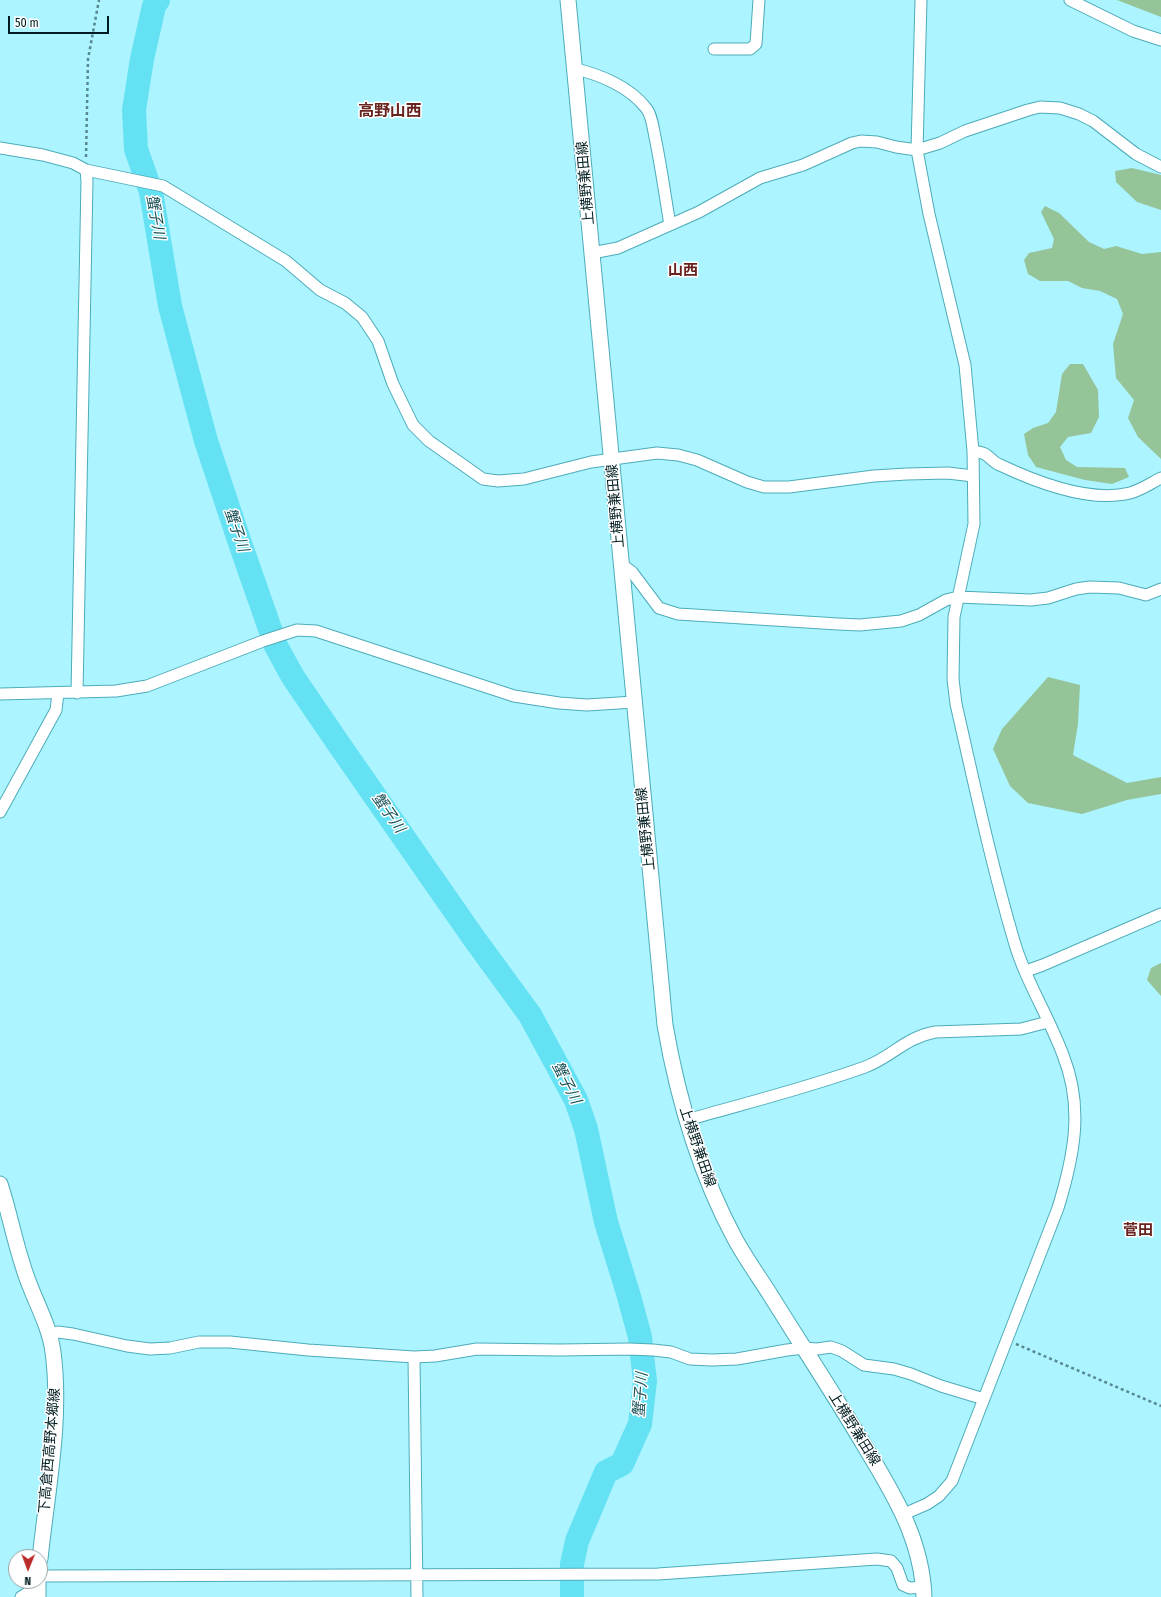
<!DOCTYPE html>
<meta charset="utf-8">
<style>
body{margin:0}
#map{position:relative;width:1161px;height:1597px;overflow:hidden;background:#acf4ff;font-family:"Fira Sans Condensed",sans-serif}
canvas{display:block}
.north{position:absolute;left:8px;top:1549px;width:40px;height:40px;box-sizing:border-box;background:#fff;border:1px solid #99a4a6;border-radius:50%;rotate:181deg;font-size:11px;font-weight:700;line-height:16px;text-align:center;color:#001c20}
.north::after{content:'';display:block;margin:auto;width:14px;height:18px;background:#bb2c28;clip-path:polygon(50% 0,100% 100%,50% 72%,0 100%)}
.scale{position:absolute;left:8px;top:16px;width:101px;height:18px;box-sizing:border-box;border:2px solid #001c20;border-top:0;padding-left:5px;font-size:12px;line-height:14px;white-space:nowrap;color:#001c20;-webkit-text-stroke:3px #fff;paint-order:stroke}
</style>
<div id="map">
<canvas width="1161" height="1597"></canvas>
<div class="north">N</div>
<div class="scale">50 m</div>
</div>
<script>
const g = document.querySelector('canvas').getContext('2d');
g.lineJoin = 'round';
function fill(path, color) { g.fillStyle = color; g.fill(path, 'evenodd'); }
function trace(path, color, width, dash) { g.strokeStyle = color; g.lineWidth = width; g.lineCap = dash ? 'butt' : 'round'; g.setLineDash(dash || []); g.stroke(path); }
function drawText(font, color, halo, rows, align = 'center') {
  g.font = font + ' "Fira Sans Condensed","Noto Sans JP",sans-serif'; g.lineWidth = 3; g.setLineDash([]); g.textBaseline = 'middle'; g.strokeStyle = halo; g.fillStyle = color; for (const [text, x, y, turn = 0] of rows) {
    g.save(); g.translate(x, y); g.rotate((+turn || 0) * Math.PI / 180); g.textAlign = isNaN(turn) ? turn : align; if (halo) g.strokeText(text, 0, 0); g.fillText(text, 0, 0); g.restore();
  }
}
fill(new Path2D(`
 M1117,0h44v17z
 M1132,168l29,7v35l-24,-8 -21,-20 -1,-11z
 M1045,206l14,7 30,29 15,7 12,-3 26,8 19,-2v207l-23,-22 -10,-19 6,-18 -18,-22 -3,-34 10,-30 -6,-15 -17,-8 -18,-3 -14,-7h-28l-12,-7 -4,-14 5,-7 23,-5 2,-9 -13,-27z
 M1070,364h13l15,26 1,27 -8,16 -23,4 -8,10 6,13 11,7 48,1 4,9 -17,7 -27,-4 -49,-13 -8,-12 -4,-21 9,-6 15,-5 8,-11 6,-38z
 M1048,677l32,8 -2,39 -5,31 54,28 34,-6v17l-34,6 -45,14 -54,-11 -18,-17 -17,-37 9,-20z
 M1161,963v33l-14,-16 4,-12z`), '#95c499');
trace(new Path2D(`
 M158,0l-4,6 -12,53 -8,51 2,39 15,43 19,114 36,135 35,105 35,100 17,31 45,66 135,194 57,78 46,85 10,29 20,93 22,71 12,44 5,44 -5,43 -18,40 -16,8 -29,69 -5,23v33`), '#64e2f3', 24);
const street = new Path2D(`
 M1070,0l63,31 28,9
 M714,49h36l6,-5 3,-44
 M575,69c24,5 55,18 71,39 6,7 7,20 9,29 6,29 10,58 15,88
 M0,148l43,7 30,8 13,7 77,16 123,75 34,29 25,13 17,14 16,24 15,43 20,41 16,16 54,38 15,2 26,-2 67,-17 66,-9 21,2 19,5 50,22 17,5h25l85,-11 33,-2 41,-1 25,3
 M592,253l26,-5 81,-36 61,-34 43,-13 49,-22 9,-2 16,1 19,5 21,3 23,-7 25,-12 63,-21 12,-3 20,1 19,6 14,7 43,33 25,13
 M973,451c4,1 8,1 12,3 5,3 9,9 15,11 36,17 90,38 130,28 11,-3 21,-10 31,-15
 M621,564l11,8 27,36 19,6 160,10 22,1 41,-4 18,-6 27,-15 12,-3 73,3 17,-2 28,-9 14,-2 29,1 27,7 15,-6
 M77,693l10,-512 -1,-11
 M0,694l116,-3 31,-5 116,-45 34,-11 19,1 198,65 45,7 28,2 47,-3
 M0,812l56,-102 2,-17
 M1026,971l17,-6 118,-51
 M687,1120c59,-17 120,-32 178,-53 27,-10 39,-29 70,-35l86,-3 27,-7
 M49,1334l9,-2 15,2 54,12 23,3 20,-1 29,-6h31l78,8 106,7 21,-1 42,-7 83,1 69,-1 24,1 18,2 19,7 22,1 25,-1 50,-9 17,-2 13,1 14,-2 11,4 22,14 30,4 17,5 30,12 43,13
 M414,1357l3,240
 M904,1514l23,-10 12,-8 13,-15 106,-273c16,-52 26,-101 5,-153 -14,-38 -38,-75 -49,-114 -23,-78 -40,-158 -58,-237l-3,-25 1,-62 20,-93 -1,-73 -8,-86 -36,-151 -12,-64 4,-150
 M40,1576l618,-2 219,-15 14,2 6,7 6,17 7,3 14,-1
 M21,1597l17,-11`);
const secondary = new Path2D(`
 M568,0l97,1025c13,75 34,147 70,214 11,20 24,38 36,57 31,50 63,98 93,149 29,48 58,94 60,152
 M0,1184c9,27 14,55 23,82 8,29 26,56 30,86 9,68 -6,139 -13,207
 M38,1597v-16`);
trace(street, '#4cacb9', 13);
trace(secondary, '#4cacb9', 17);
trace(new Path2D(`
 M86,157l2,-98 11,-59
 M1016,1344l145,62`), '#578991', 2.5, [3, 3]);
trace(street, '#fff', 11);
trace(secondary, '#fff', 15);
drawText('14px', '#001c20', '#fff', [
 ["上横野兼田線",586,183,-95],
 ["上横野兼田線",616,506,-95],
 ["上横野兼田線",646,829,-96],
 ["上横野兼田線",697,1147,71],
 ["上横野兼田線",854,1429,58],
 ["下高倉西高野本郷線",50,1451,-85]
]);
drawText('italic 15px', '#1b5259', '#fff', [
 ["蟹子川",155,217,80],
 ["蟹子川",236,530,71],
 ["蟹子川",388,813,55],
 ["蟹子川",566,1083,63],
 ["蟹子川",641,1395,-86]
]);
drawText('bold 15px', '#68231e', '#fff', [
 ["山西",683,271],
 ["菅田",1138,1231]
]);
drawText('bold 16px', '#68231e', '#fff', [
 ["高野山西",390,112]
]);
</script>
